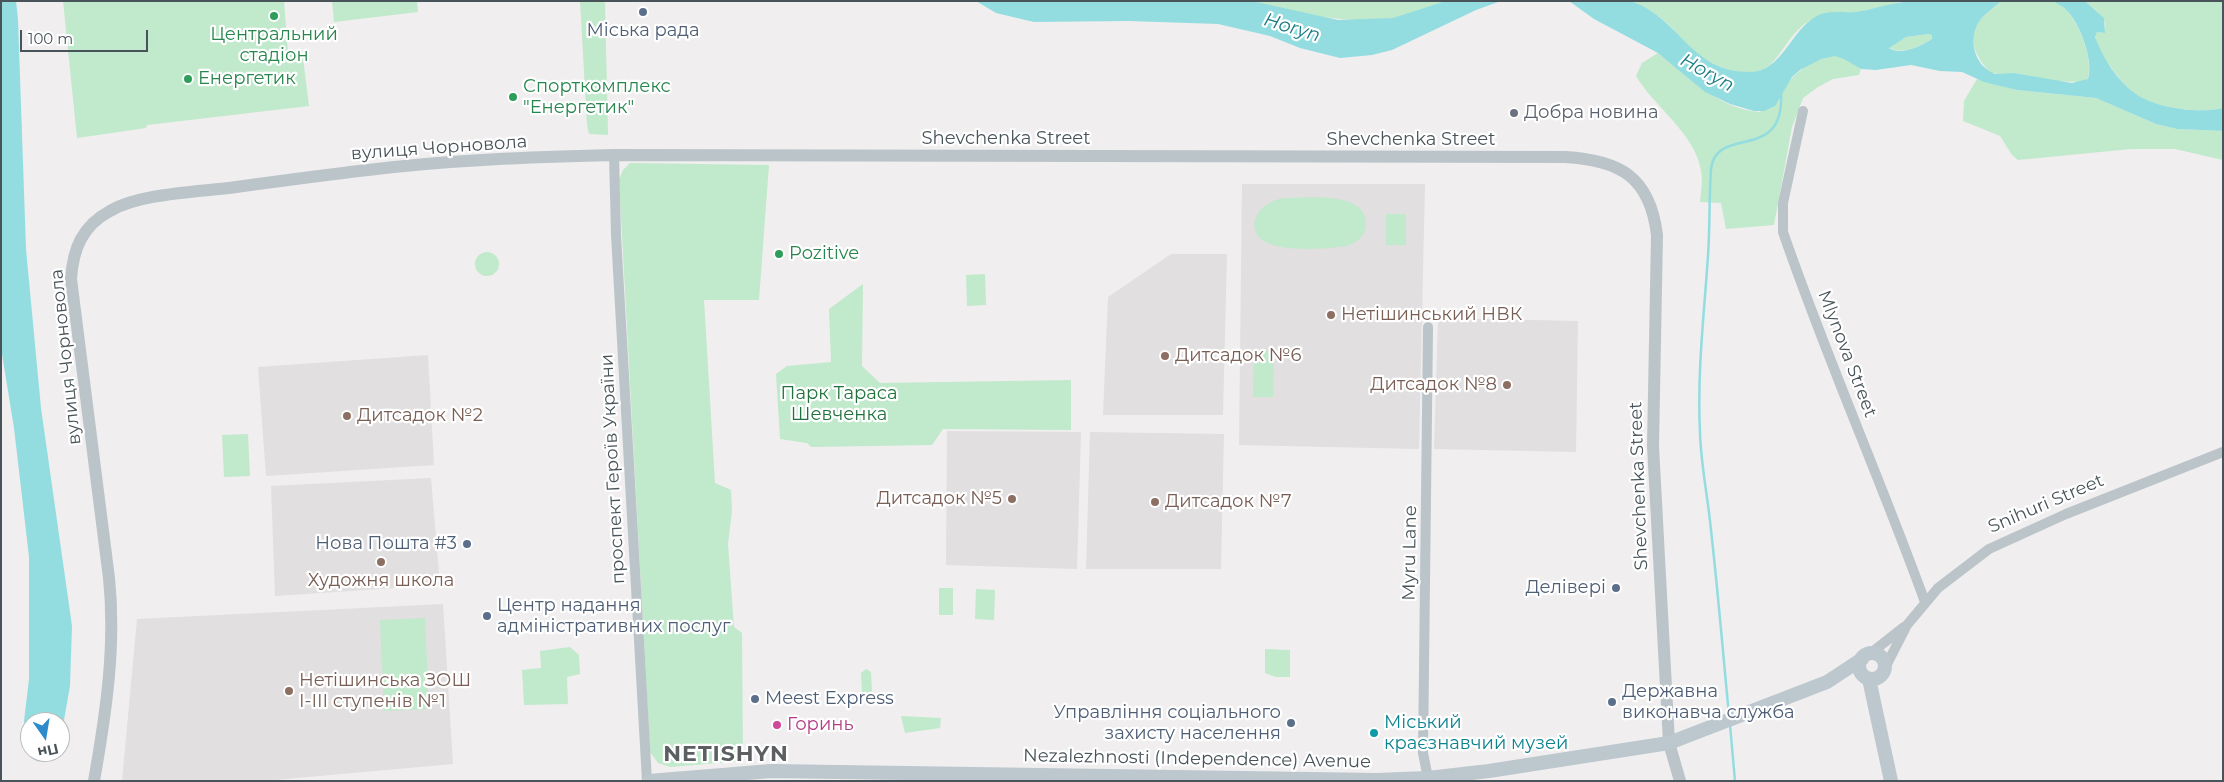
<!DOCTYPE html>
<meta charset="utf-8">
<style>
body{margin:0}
#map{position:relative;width:2224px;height:782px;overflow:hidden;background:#f0eeef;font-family:Montserrat,sans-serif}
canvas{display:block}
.frame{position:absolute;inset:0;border:2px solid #485459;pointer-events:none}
.north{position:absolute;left:20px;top:712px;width:50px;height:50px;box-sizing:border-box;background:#fff;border:1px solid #b6bbbd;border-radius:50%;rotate:167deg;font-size:14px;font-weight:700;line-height:20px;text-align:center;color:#485459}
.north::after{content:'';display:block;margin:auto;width:18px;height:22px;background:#2e8bcb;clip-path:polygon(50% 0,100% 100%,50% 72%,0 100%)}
.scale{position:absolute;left:20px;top:30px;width:128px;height:22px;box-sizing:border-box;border:2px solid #485459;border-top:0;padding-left:6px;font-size:15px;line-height:18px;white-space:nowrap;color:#485459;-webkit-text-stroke:4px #fff;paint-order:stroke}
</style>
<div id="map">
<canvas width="2224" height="782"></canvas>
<div class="frame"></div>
<div class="north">Пн</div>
<div class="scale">100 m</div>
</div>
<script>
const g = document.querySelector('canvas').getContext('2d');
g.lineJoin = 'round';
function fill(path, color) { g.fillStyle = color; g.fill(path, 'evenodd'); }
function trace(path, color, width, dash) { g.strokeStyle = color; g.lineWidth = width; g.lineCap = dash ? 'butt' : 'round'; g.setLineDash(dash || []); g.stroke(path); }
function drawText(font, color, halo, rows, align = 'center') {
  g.font = font + ' Montserrat,sans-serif'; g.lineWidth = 4.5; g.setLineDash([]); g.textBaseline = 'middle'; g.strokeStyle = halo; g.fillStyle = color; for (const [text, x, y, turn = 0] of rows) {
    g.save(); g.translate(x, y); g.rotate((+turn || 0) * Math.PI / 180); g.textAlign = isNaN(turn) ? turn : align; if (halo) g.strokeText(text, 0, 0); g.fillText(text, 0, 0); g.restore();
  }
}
fill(new Path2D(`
 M1242,184h183l-6,265 -180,-4z
 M1171,254h56l-4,161h-120l5,-118z
 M1438,318l140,3 -2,131 -142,-3z
 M428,355l6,110 -168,11 -8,-109z
 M947,431l134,1 -4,137 -131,-4z
 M1090,432l134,2 -3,135h-135z
 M431,478l9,107 -165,11 -4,-110z
 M443,604l10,160 -189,17h-142l15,-162z`), '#e1dfe0');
fill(new Path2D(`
 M63,1h221l4,51 14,-2 7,56 -162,19 -1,3 -69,10z
 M332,1h85l1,11 -84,10z
 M580,1h25l3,134 -19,-1 -2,-9z
 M1252,1h194c-62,33 -131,17 -194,0z
 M1631,1h273c-16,4 -32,9 -49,11 -14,1 -28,-1 -41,6 -42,22 -31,77 -102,45 -22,-10 -33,-31 -51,-45 -9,-7 -20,-12 -30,-17z
 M2001,1c16,0 35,-1 50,0 25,5 43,57 37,78l-6,3 -26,-1 -42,-8 -7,2 -16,-2c-15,-15 -25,-34 -11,-54 5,-6 15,-12 21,-18z
 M2085,1h138v107c-24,6 -70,0 -90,-16 -10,-8 -18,-19 -25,-29 -6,-8 -12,-18 -13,-28l2,-3 6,1c9,-14 -9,-23 -18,-32z
 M1928,34l4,1v4c-11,7 -32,17 -43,8l17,-10z
 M1658,53c32,24 59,56 102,59 18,-18 51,-64 81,-55 7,3 13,8 20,12l-2,6 -26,4 -15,8 -15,11 -11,29 -18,98 -48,4 -5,-26 -21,-1c1,-10 3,-21 1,-31 -6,-38 -46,-63 -65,-95l6,-13z
 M1977,79l40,11 79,8 60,26 21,5 46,2v29l-48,-11h-44l-113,11 -6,-5 -12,-19 -37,-15 1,-20z
 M630,163l139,2 -10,135h-55l11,183 16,7 1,21 -4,33 6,83 8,6 1,128 -73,6 -12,-4 -8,-11 -31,-572 4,-10z
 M1285,198c22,0 81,-8 81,26 0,12 -9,18 -19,22 -19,3 -56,5 -74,-1 -31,-9 -20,-43 12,-47z
 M1386,214h20v31h-20z
 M475 264a12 12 0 1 1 24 0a12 12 0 1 1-24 0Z
 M985,274l1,31 -19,1 -1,-31z
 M863,284l-1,82 18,17 191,-3v50l-128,-1 -11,16 -121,2 -4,-4 -27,-4 -4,-65 11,-8 44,-4 -2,-53z
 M1254,350l20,1 -1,46h-20z
 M248,434l2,42 -26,1 -2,-42z
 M939,588h14v27h-14z
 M976,589l19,1 -1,30 -19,-1z
 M425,618l4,91 -45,2 -4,-91z
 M570,647l9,8 1,19 -13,3 1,27 -44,1 -2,-35 19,-2 -1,-17z
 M1265,649l25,1v27h-14l-11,-4z
 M866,669l5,3 1,20 -6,3 -4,-2 -1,-20z
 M901,716l40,2 -1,10 -35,5z`), '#c1e9cb');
fill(new Path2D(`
 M1,1h15l2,18 8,230 15,159 31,218 -2,60 -6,34 -4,12v-10h-30v18l-4,-5 -2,-14 5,-42v-122l-15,-129 -13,-80z
 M976,1h276l86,19 55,-2 53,-17h55l-25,9 -84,40 -20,5 -32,3 -40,-10 -30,-12 -52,-12 -90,-3 -94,1 -38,-9z
 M1569,1c15,0 51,-1 64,1 48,17 57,70 117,70 32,0 41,-43 67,-56 11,-6 26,-3 38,-4 16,-2 32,-8 48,-10 27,-2 69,-1 98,-1 -6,6 -16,12 -21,19 -13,18 -6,46 15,54l19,-1 58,10 16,-4c6,-17 -8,-57 -22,-69 -3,-4 -9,-6 -13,-9h32l19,17 1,15 -8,-1 -2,5c8,21 22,44 41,57 20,14 63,20 87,14v23l-46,-2 -21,-5 -60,-26 -79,-8 -33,-8 -22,-10 -22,-1 -29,-6 -35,5 -15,-1 -17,-10 -9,-3 -14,3 -21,11 -8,7 -17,29 -11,5h-10l-24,-7 -25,-12 -47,-39 -64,-34zM1928,34l4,1v4c-11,7 -31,17 -43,9l17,-11z`), '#93dde1');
trace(new Path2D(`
 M1729,715c-6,-62 -11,-123 -18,-185 -3,-32 -10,-64 -11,-97 -3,-60 4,-118 8,-177 2,-29 1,-58 3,-87 5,-45 74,-5 70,-76
 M1730,725l5,56`), '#93dde1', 2.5);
trace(new Path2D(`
 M1803,111l-20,92v29c43,125 97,246 142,370
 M614,155l2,80 31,546
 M1871,653l33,-26
 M1886,666l21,-41 31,-37 51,-39 77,-35 157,-62
 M1428,778l-5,-25 5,-426`), '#bbc4c9', 10);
trace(new Path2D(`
 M94,781c12,-68 22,-135 15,-203l-38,-299c2,-30 11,-53 39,-68 30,-18 90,-19 126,-24 44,-6 88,-12 132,-17 81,-10 164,-13 246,-15l951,2c55,3 85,20 92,78l-4,211 16,297 11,38`), '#bbc4c9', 12);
trace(new Path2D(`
 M1859 666a13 13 0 1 1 26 0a13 13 0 1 1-26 0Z
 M1869,679l22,102
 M649,781l122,-10 605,9 52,-2 61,-7 180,-28 158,-61 35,-23`), '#bcc7ce', 14);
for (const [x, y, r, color] of [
 [643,12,5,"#5c6f8a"],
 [274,16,5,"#2e9e5b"],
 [188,79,5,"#2e9e5b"],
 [513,97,5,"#2e9e5b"],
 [1514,113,5,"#6b7280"],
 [779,254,5,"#2e9e5b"],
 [1331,315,5,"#8d6e63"],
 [1165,356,5,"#8d6e63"],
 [1507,385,5,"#8d6e63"],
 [347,416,5,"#8d6e63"],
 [1012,499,5,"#8d6e63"],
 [1155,502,5,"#8d6e63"],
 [467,544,5,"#5c6f8a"],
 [381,562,5,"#8d6e63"],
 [1616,588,5,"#5c6f8a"],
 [487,616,5,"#5c6f8a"],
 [289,691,5,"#8d6e63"],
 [755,699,5,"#5c6f8a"],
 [1612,702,5,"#5c6f8a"],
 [1291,723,5,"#5c6f8a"],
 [777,725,5,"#d1479c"],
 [1374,733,5,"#0f9aa8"]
]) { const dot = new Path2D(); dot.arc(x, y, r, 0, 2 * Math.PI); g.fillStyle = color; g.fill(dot); trace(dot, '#fff', 2); }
drawText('18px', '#4e5e75', '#fff', [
 ["Міська рада",643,31,"center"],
 ["Нова Пошта #3",457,544],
 ["Делівері",1606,588],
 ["Центр надання",497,606,"left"],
 ["адміністративних послуг",497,627,"left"],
 ["Державна",1622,692,"left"],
 ["виконавча служба",1622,713,"left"],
 ["Meest Express",765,699,"left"],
 ["Управління соціального",1281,713],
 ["захисту населення",1281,734]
], 'right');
drawText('18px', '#27864d', '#fff', [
 ["Центральний",274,35,"center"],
 ["стадіон",274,56,"center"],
 ["Енергетик",198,79],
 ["Спорткомплекс",523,87],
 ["\"Енергетик\"",523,108],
 ["Pozitive",789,254]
], 'left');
drawText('18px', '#5b616d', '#fff', [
 ["Добра новина",1524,113]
], 'left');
drawText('18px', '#485459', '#fff', [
 ["Shevchenka Street",1006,139],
 ["Shevchenka Street",1411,140],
 ["вулиця Чорновола",439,148,-4],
 ["Mlynova Street",1847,354,69],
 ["вулиця Чорновола",66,357,-96],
 ["проспект Героїв України",613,469,-93],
 ["Shevchenka Street",1639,486,-92],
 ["Snihuri Street",2046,504,-23],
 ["Myru Lane",1410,553,-89],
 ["Nezalezhnosti (Independence) Avenue",1197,759,1]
]);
drawText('18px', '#785e54', '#fff', [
 ["Нетішинський НВК",1341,315],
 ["Дитсадок №6",1175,356],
 ["Дитсадок №8",1497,385,"right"],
 ["Дитсадок №2",357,416],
 ["Дитсадок №5",1002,499,"right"],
 ["Дитсадок №7",1165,502],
 ["Художня школа",381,581,"center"],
 ["Нетішинська ЗОШ",299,681],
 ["І-ІІІ ступенів №1",299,702]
], 'left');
drawText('18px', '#22723d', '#fff', [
 ["Парк Тараса",839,394],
 ["Шевченка",839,415]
]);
drawText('18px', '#0d838f', '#fff', [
 ["Міський",1384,723],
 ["краєзнавчий музей",1384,744]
], 'left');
drawText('18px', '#b23c85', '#fff', [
 ["Горинь",787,725]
], 'left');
drawText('italic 19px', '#1b7e84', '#fff', [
 ["Horyn",1292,28,17],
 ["Horyn",1707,73,29]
]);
g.letterSpacing = '1px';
drawText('bold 22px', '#5b5f62', '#fff', [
 ["NETISHYN",726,755]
]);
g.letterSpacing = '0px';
</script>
